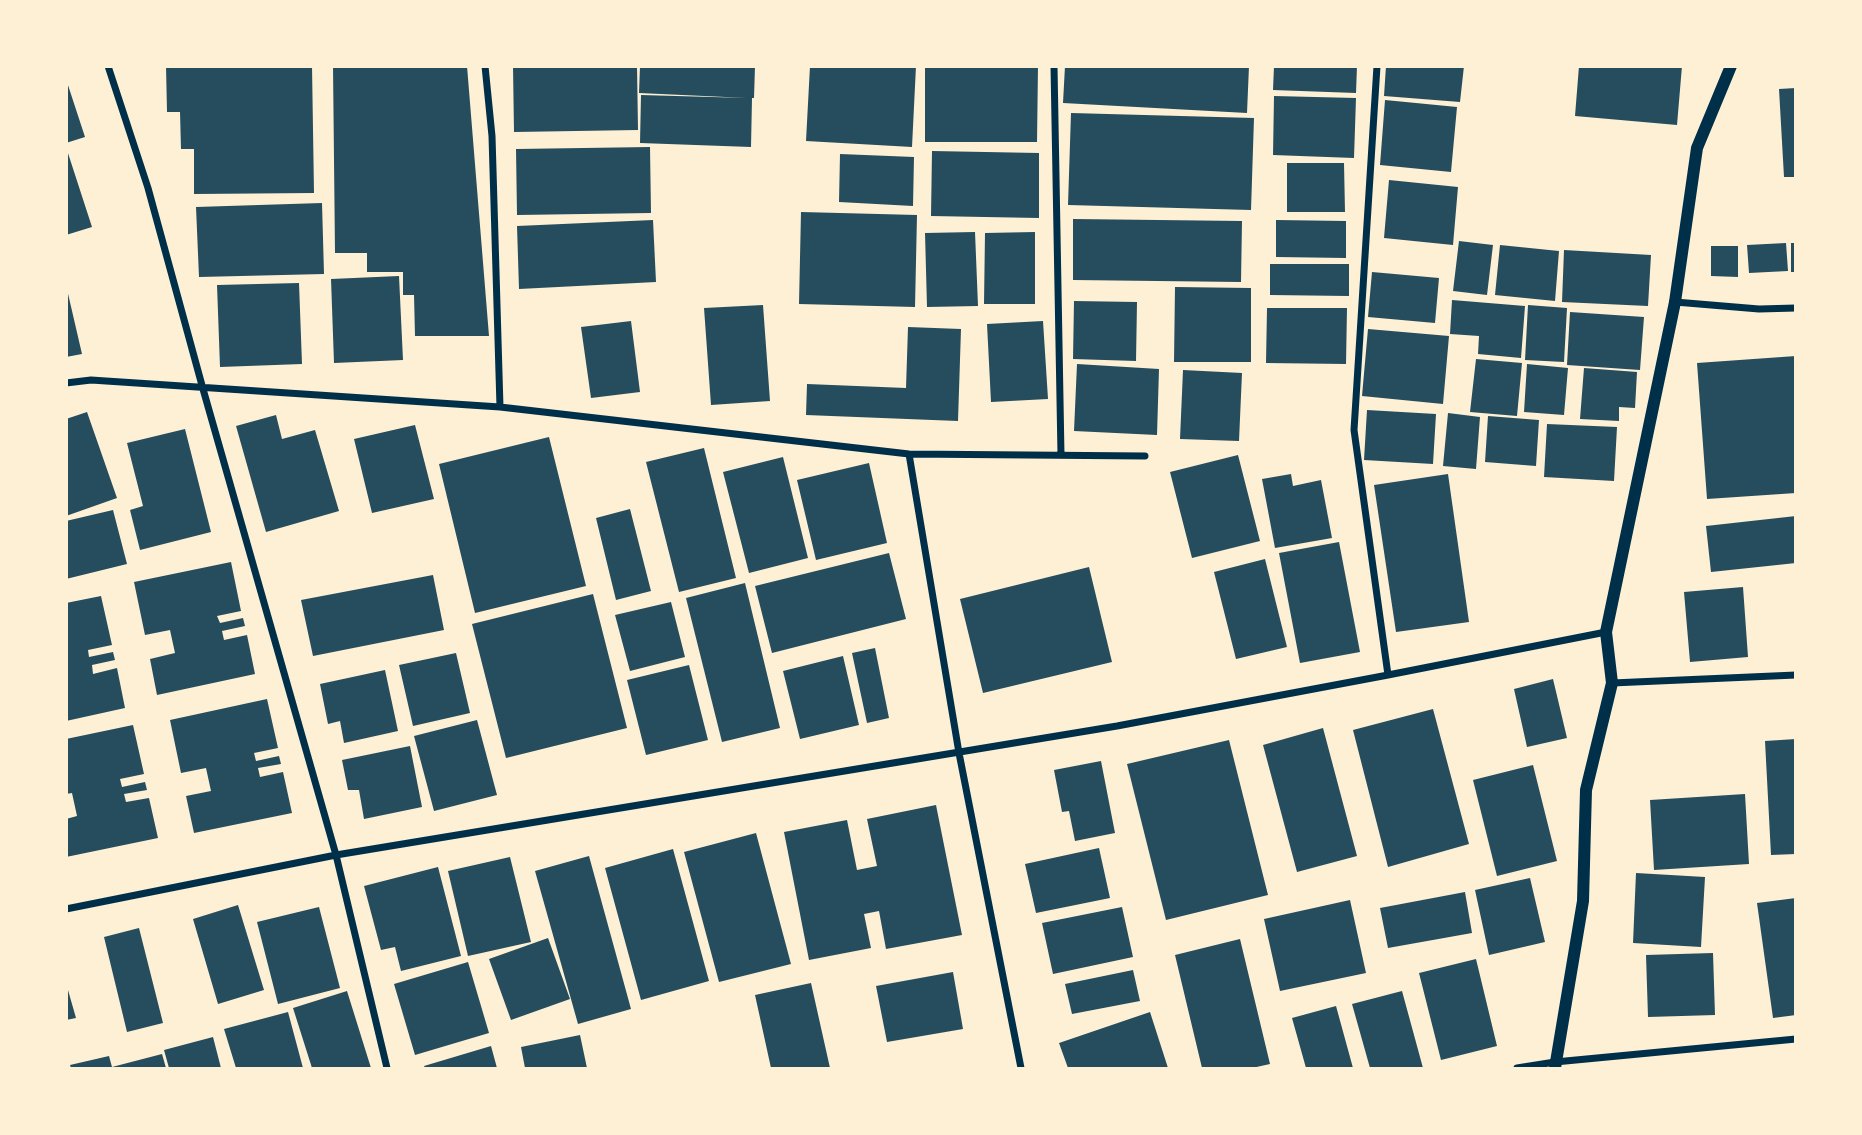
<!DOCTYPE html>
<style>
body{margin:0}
#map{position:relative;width:1862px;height:1135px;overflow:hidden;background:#fdf0d5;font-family:"Exo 2",sans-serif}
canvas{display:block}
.frame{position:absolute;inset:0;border:68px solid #fdf0d5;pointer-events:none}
</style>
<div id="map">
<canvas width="1862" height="1135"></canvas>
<div class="frame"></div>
</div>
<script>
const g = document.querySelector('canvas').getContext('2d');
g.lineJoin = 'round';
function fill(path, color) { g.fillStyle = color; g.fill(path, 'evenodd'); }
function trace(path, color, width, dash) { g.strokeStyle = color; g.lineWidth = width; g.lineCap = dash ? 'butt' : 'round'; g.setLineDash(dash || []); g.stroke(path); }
fill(new Path2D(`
 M166,66h146l2,127 -120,1v-45h-13l-1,-37h-13z
 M333,66h134l22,270h-74l-1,-41h-11v-23h-36v-19h-32z
 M513,66h124l1,64 -124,2z
 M640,66h115l-1,32h-2l-1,49 -111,-4 1,-48 106,3 -108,-5z
 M810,66h106l-4,81 -106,-6z
 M925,66h113l-1,76h-112z
 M1065,66h184l-2,47 -184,-10z
 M1274,66h83l-1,27 -83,-3z
 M1386,66h78l-4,36 -76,-6z
 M1579,66h103l-5,59 -102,-9z
 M66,79l19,58 -19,6z
 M1796,88v89h-12l-5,-88z
 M1274,96l82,2 -2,60 -81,-3z
 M1385,100l72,7 -6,65 -71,-7z
 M1071,113l183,5 -3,92 -183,-5z
 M66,147l26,80 -26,8z
 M650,147l1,66 -134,2 -1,-66z
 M932,151l107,2v65l-108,-2z
 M840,154l74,3 -1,49 -74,-4z
 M1287,163h57l1,49h-58z
 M1389,180l69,7 -5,58 -69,-7z
 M322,203l2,71 -125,3 -3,-70z
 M801,212l116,3 -2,92 -116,-3z
 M1073,219l169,2 -1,61 -168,-2z
 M653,220l3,62 -137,7 -2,-63z
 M1276,220l70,1v37l-70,-1z
 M975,232l3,74 -51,1 -2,-74z
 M1035,232v72h-51l1,-71z
 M1459,241l34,4 -6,50 -34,-4z
 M1786,243l2,28 -39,2 -2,-28z
 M1791,243h5v29h-5z
 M1500,245l59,6 -4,50 -60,-6z
 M1711,246h27v31l-27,-1z
 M1564,250l87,5 -3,51 -86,-4z
 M1270,264h79v32l-79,-1z
 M1372,272l67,6 -4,45 -67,-6z
 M399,276l4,84 -69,3 -3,-84z
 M299,283l3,81 -82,3 -3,-82z
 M66,285l16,69 -16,3z
 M1175,287l76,1v74h-77z
 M1452,300l73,6 -4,52 -43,-4 1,-18 -29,-2z
 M1074,301l63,1 -1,59 -63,-2z
 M763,305l7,96 -59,4 -7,-97z
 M1528,305l39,3 -3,54 -39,-2z
 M1267,308h80l-1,56 -80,-1z
 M1570,312l74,5 -4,53 -73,-5z
 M631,321l9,71 -49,6 -10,-71z
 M1043,321l5,78 -57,3 -4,-78z
 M908,327l53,2 -3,92 -152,-6 1,-31 99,4z
 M1368,329l81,7 -6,68 -81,-8z
 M1796,356v137l-89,6 -10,-136z
 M1476,359l46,4 -5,53 -47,-4z
 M1077,364l82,5 -2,66 -83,-4z
 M1527,364l41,4 -4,47 -40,-3z
 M1584,368l53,4 -2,36 -16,-1v14l-39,-2z
 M1183,370l59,3 -3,68 -59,-2z
 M1367,410l69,4 -3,50 -69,-4z
 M87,412l30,86 -51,18v-97z
 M1448,413l32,4 -4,52 -33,-3z
 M276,415l6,24 33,-9 24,81 -73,21 -30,-106z
 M1488,416l51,4 -3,46 -51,-4z
 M1547,424l70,3 -3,54 -70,-4z
 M415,425l19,74 -62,14 -18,-74z
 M185,429l26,103 -71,18 -10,-40 13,-4 -16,-63z
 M549,437l37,149 -111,27 -36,-149z
 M704,448l32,130 -57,14 -33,-130z
 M1238,455l22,86 -68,17 -22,-86z
 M783,457l25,101 -59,15 -26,-101z
 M869,463l18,80 -71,17 -19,-80z
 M1291,474l2,12 28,-6 11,58 -57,10 -13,-69z
 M1448,474l21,148 -73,10 -22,-147z
 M630,509l21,82 -35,9 -20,-82z
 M113,510l14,54 -61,15v-58z
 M1796,516v47l-85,9 -5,-46z
 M1339,542l21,110 -60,11 -21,-110z
 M889,553l17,66 -134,34 -17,-67z
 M1265,559l22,88 -51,12 -22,-87z
 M231,562l10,49 -24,5 3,7 23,-5 2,8 -23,5 2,9 23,-5 8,39 -98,21 -7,-36 25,-6 -5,-23 -25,5 -11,-53z
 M1089,567l23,95 -129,31 -23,-94z
 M433,575l11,55 -131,26 -12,-56z
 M745,583l35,145 -58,14 -36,-144z
 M1743,587l5,70 -58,5 -6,-70z
 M593,594l34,134 -121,30 -34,-134z
 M101,596l11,49 -24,5 1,7 24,-5 2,8 -23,5 1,9 24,-6 8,40 -59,13v-118z
 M671,602l14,55 -55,14 -15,-56z
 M875,648l14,70 -22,5 -15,-70z
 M456,653l14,60 -57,13 -14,-61z
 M843,656l16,69 -59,14 -17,-68z
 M689,665l19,75 -62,15 -19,-75z
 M385,670l13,61 -54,12 -4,-22 -12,3 -8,-40z
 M1553,679l14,59 -40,9 -13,-58z
 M267,699l11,49 -24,5 2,8 23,-5 2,8 -23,4 2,9 23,-5 9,41 -98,20 -8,-37 25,-5 -5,-23 -25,5 -11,-53z
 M1433,709l36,135 -81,23 -35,-137z
 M477,720l20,75 -63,16 -20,-75z
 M133,725l11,49 -24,5 2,8 23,-5 2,8 -23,4 2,8 23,-4 9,40 -92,19v-38l11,-3 -5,-23 -6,1v-55z
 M1323,728l34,128 -60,16 -34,-127z
 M1796,739v115l-25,1 -6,-114z
 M1229,740l39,155 -102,25 -39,-156z
 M410,746l12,61 -58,12 -5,-29h-11l-6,-30z
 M1101,761l14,72 -40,8 -6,-30 -7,1 -8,-42z
 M1533,765l24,96 -60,15 -24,-96z
 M1745,794l4,70 -95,6 -4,-70z
 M936,805l26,130 -76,14 -7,-38 -15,3 7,34 -62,12 -25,-128 63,-12 10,50 20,-4 -10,-47z
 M756,833l35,131 -72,18 -35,-130z
 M1099,848l11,50 -74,15 -11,-49z
 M673,849l36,132 -68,19 -36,-132z
 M589,856l42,153 -53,15 -43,-153z
 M510,857l21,85 -63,14 -20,-85z
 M438,867l23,89 -60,15 -6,-24 -14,3 -17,-64z
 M1636,873l69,4 -4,70 -68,-4z
 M1530,878l15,64 -56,13 -14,-65z
 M1465,892l7,41 -84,15 -8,-40z
 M1796,898v117l-23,3 -16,-115z
 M1350,900l16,73 -86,18 -16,-72z
 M238,905l26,85 -46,14 -25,-85z
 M319,907l21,81 -62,16 -21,-82z
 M1122,907l11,50 -80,17 -11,-51z
 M139,928l24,95 -36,9 -23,-95z
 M548,938l22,61 -59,21 -22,-61z
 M1240,939l30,125 -18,4h-50l-27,-113z
 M1713,953l2,62 -67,2 -2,-62z
 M1476,959l21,87 -56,14 -22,-87z
 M468,962l21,71 -74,22 -21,-71z
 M1133,970l7,31 -68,13 -7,-30z
 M953,972l10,57 -76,13 -11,-56z
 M66,983l10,35 -10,2z
 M811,983l19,85h-59l-16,-73z
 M347,991l24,77h-59l-19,-60z
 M1402,991l21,77h-53l-18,-64z
 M1336,1006l17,62h-47l-14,-50z
 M288,1012l15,56h-67l-12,-39z
 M1150,1012l18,56h-100l-9,-25z
 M580,1035l7,33h-62l-4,-21z
 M213,1037l8,31h-52l-5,-18z
 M491,1046l6,22h-72l-1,-2z
 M162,1054l4,14h-95l-1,-3 39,-9 3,11z`), '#264d5e');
trace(new Path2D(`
 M108,66l40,122 55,201 133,466 51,213
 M485,66l7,70 8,271
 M1054,66l7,389
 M1377,66l-23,364 34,245
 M1675,302l84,7 37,-1
 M66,383l25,-3 409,27 409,47 236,2
 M909,454l50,299 62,315
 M1612,683l184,-8
 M66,909l270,-54 781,-129 271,-51 218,-43
 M1517,1068l38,-6 241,-23`), '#003049', 7);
trace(new Path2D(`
 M1555,1068l28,-167 3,-111 26,-107 -6,-51 69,-330 22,-154 34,-82`), '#003049', 12);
</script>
